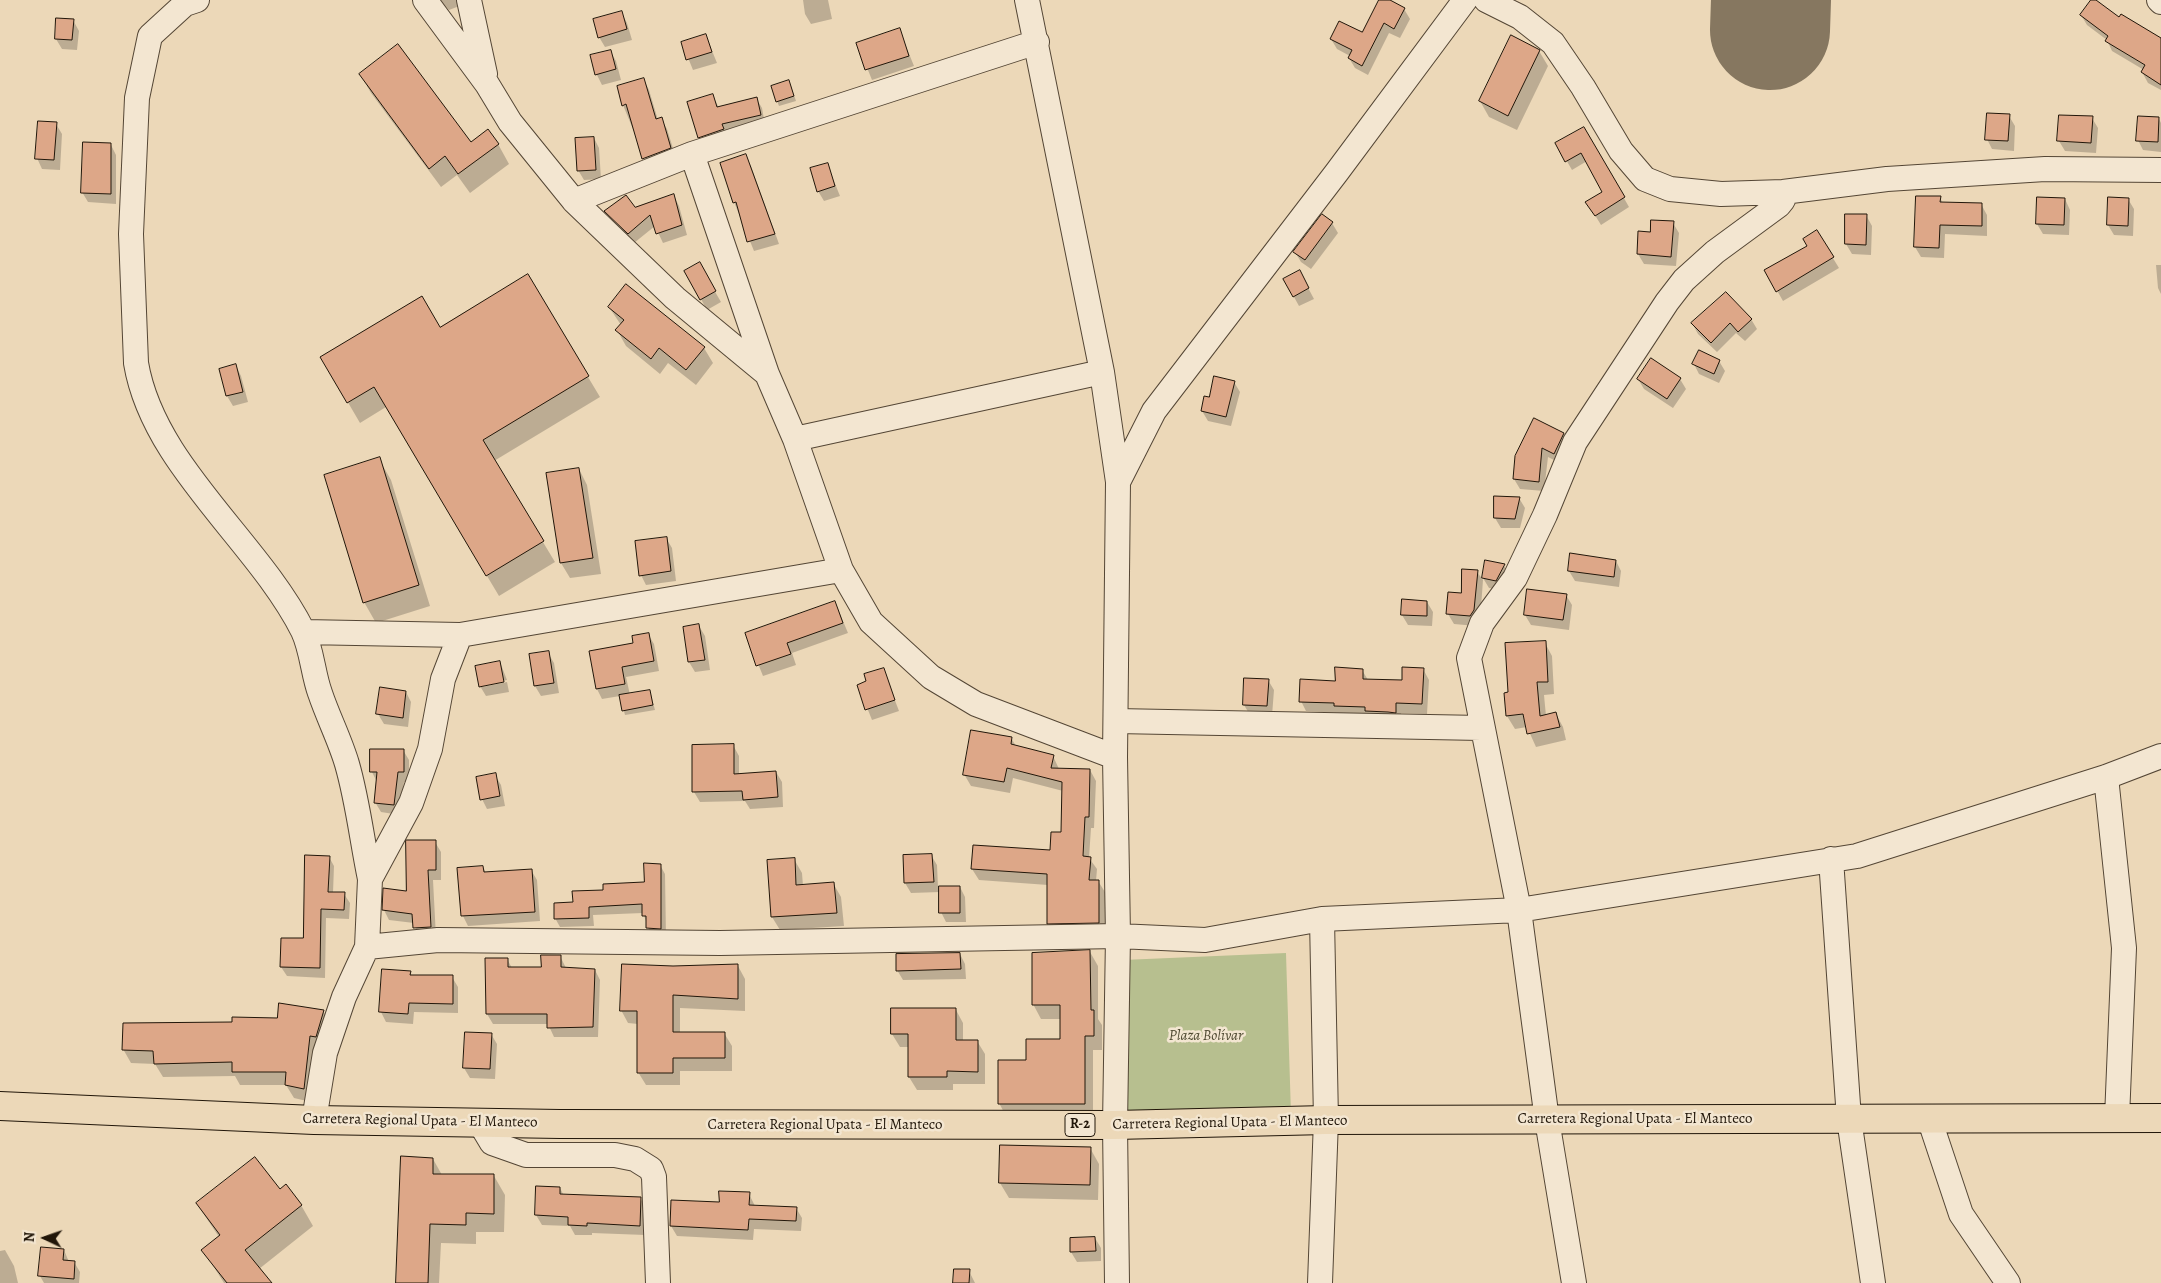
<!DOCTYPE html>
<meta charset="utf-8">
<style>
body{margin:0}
#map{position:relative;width:2161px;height:1283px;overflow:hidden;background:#ecd8b8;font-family:Alegreya,serif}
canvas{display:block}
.north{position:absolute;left:20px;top:1213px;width:50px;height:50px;-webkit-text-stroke:4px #f3e6d1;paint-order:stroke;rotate:273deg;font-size:14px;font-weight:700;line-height:20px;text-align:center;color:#211609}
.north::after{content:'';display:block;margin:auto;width:18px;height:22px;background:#211609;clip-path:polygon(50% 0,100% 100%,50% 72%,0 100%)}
</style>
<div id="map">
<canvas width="2161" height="1283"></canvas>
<div class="north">N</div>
</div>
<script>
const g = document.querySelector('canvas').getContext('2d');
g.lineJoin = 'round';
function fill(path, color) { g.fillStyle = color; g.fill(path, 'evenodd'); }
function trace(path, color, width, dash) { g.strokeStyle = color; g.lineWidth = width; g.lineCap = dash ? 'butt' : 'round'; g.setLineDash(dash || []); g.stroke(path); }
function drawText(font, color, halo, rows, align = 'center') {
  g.font = font + ' Alegreya,serif'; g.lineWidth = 5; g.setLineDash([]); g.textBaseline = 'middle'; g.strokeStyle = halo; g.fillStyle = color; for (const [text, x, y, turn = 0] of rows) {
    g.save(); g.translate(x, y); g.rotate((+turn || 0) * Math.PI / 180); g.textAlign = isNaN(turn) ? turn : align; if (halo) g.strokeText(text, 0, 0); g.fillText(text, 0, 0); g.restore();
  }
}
fill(new Path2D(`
 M1286,953l5,162 -165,2 -3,-157z`), '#b7bf8f');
fill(new Path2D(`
 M440,0h20l2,5 -13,5z
 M803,0h25l4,19 -21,5 -6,-10z
 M1380,0h7l17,9 6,10 -10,19 -11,-5 -21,42 -13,-7 -6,-10 1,-2 -13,-7 -6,-10 31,-5z
 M2092,0l28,19 41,21v50l-13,-7 -6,-11 2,-2 -32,-19 -5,-11 -20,-15 -6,-10z
 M621,12l6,11 5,17 -27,7 -6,-10z
 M57,20h16l6,11 -2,19 -15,-1 -6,-10z
 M899,29l15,37 -42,14 -15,-37z
 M706,36l11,27 -24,7 -11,-27z
 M610,51l6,10 5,19 -19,5 -5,-10 -6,-19z
 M1539,51l9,15 -31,64 -28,-13 -9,-16z
 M360,74l111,69 27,1 11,20 -39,29 -13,-18 -16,12 -70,-94z
 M644,80l5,10 9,30 3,-1 6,10 9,29 -27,10 -26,-63z
 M791,86l5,15 -17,5 -2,-5z
 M713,96l6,12 37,-10 6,10 3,17 -60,22 -6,-10z
 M2009,116l6,10 -1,25 -22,-2 -5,-10z
 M2060,116l32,2 6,10 -2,25 -31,-2 -6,-10z
 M2159,119l2,4v29l-18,-2 -5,-10z
 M56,124l6,10 -2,36 -18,-1 -5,-11z
 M1584,128l45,79 -28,18 -14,-23 16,-10 -16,-31 -15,9 -15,-26z
 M594,138l5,10 2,31 -17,1 -6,-10z
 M111,145l5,10v49l-28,-2 -6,-10z
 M745,156l6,10 28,78 -25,7 -20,-49z
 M827,164l13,32 -16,5 -6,-10z
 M674,196l5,10 8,29 -24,8 -8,-17 -21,17 -22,-22 -6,-10 29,-3z
 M1940,198l3,5 38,1 6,11v21l-42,-2 -1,24 -23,-1 -6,-10z
 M2065,199l5,11 -1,25 -26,-1 -6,-10z
 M2128,199l6,10 -1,27 -19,-1 -6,-10z
 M1846,215h20l6,11 -1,29 -19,-1 -6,-10z
 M1332,223l6,10 -27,36 -10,-7 -6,-10z
 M1673,223l6,10 -3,33 -32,-2 -6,-10z
 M1817,232l22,36 -56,33 -17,-30 43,-25z
 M699,264l22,38 -14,8 -21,-38z
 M2156,265h5v29l-3,-6z
 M1305,282l9,17 -15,7 -5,-9z
 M609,307l95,41 9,15 -17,22 -28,-22 -8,11 -34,-28 -9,-16 4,-5z
 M1705,310l46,9 6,10 -12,12 -9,-8 -19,19 -19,-18 -6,-11z
 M440,329l148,48 12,20 -106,64 61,101 -56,34 -113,-189 -26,16 -38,-65z
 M1719,361l6,10 -6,12 -20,-9 -5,-10z
 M236,366l5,10 7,26 -15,4 -6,-10 -7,-27z
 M1638,379h42l6,10 -13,19 -29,-19z
 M1234,382l6,10 -9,34 -23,-5 -6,-10 8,-13z
 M1563,434l6,10 -9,19 -12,-6 -4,34 -24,-2 -6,-10 2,-22z
 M379,459l12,21 39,126 -54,17 -12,-21z
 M579,469l8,16 14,89 -31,4 -9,-15 -13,-89z
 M1519,498l6,10 -5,20h-19l-6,-10z
 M666,538l6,10 4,33 -30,4 -5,-10z
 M1616,561l5,10 -2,16 -44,-6 -6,-10z
 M1504,566l6,10 -8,14 -13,-2 -6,-10z
 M1477,572l6,8 -3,41 -4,5 -22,-2 -6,-10z
 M1566,595l6,10 -3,25 -38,-5 -6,-10z
 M835,602l13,31 -56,20 4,12 -33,11 -17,-42z
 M1427,602l6,10 -1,14 -24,-1 -6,-10z
 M699,626l6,10 5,34 -15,2 -6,-10z
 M648,634l6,10 5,27 -33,6 4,18 20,-4 5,19 -30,5 -5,-19 -18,3 -5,-10 -7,-37 45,-8z
 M1545,643l7,13 2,38 -10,1 2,21 10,-2 7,13 3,13 -30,7 -9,-20 -12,2 -8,-13 2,-23z
 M548,653l6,10 5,30 -18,3 -6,-10 -5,-31z
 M500,662l7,18 -25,5v2l25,-5 2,10 -23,4 -6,-10z
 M883,669l16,42 -27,9 -14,-35 10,-3z
 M1423,669l6,11 -2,34 -26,-1v9l-60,-6 -2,-3 -33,-2 -5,-10 61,-31 6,10 35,2z
 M1268,680l6,10 -2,26 -22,-1 -6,-10z
 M406,692l5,10 -3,25 -24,-3 -6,-10z
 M1011,738l5,8 37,10 6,13 31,1 6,11 -2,47h-3l-2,30 8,11 -1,12h2l7,11v42h-51l-6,-11v-38l-69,-5 -7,-11 79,-18 11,-17 1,-43 -50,-13 -3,15 -39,-7 -7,-12z
 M733,745l6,11v18l37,-2 6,10 1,25 -33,2 -5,-8 -45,1 -6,-10z
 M403,750l6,10v22h-5l-4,33 -19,-3 -6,-10 2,-20 -5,-10z
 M495,775l6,10 4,21 -18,3 -5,-10z
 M435,842l6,10v28h-8l3,57 -16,1 -6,-15 -25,-3 -5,-10 23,-18z
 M931,855l6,10 1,22h22l5,10 1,25h-20l-5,-10 -1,-20 -29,1 -6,-10z
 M329,857l5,9 -1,27 11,1 6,9 -1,16 -23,-1 -1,60 -38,-2 -6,-9 23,-27z
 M794,859l8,14 1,13 30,-3 8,14 3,29 -64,4 -8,-13z
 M660,865l5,9 1,63h-14l-9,-24 -50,2 1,11 -34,1 -5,-9 19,-15 31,-12 40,-7z
 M483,867l3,6 45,-3 6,10 3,41 -72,5 -5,-10z
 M1090,952l8,14v53l4,6v25h-9v68h-86l-8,-15 28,-41 35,-21v-22h-21l-8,-15z
 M960,954l5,10 1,15 -63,1 -6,-10z
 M560,956l6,12 29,2 5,10 -2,57h-44l-6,-13h-55l-6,-10v-54l20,-1 5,9h31z
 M738,966l7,13v32l-65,-3v25h44l8,13v25h-52v14h-34l-8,-13v-48l-10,-1 -7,-13 52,-43z
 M383,971l27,1 2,4 40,1 6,10v26l-44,-1 -1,12 -27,-2 -5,-10z
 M956,1010l7,13v18h14l8,13v30h-32v6h-36l-8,-13 1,-30h-10l-8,-13z
 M323,1011l8,13 -20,78 -17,-4 -8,-13h-46l-5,-9 -72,1 -8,-13 -24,-1 -8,-14 110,-26 45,-4z
 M491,1034l6,10 -2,35 -25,-1 -6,-10z
 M1090,1148l9,16 -1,36 -89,-2 -9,-15z
 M433,1159l9,16 52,1 11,19 -1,37h-28v12l-35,-1 -2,40h-42z
 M537,1187l23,1 4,8 76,2 6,10 -1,27 -53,-2v2h-17l-5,-9 -28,-1 -6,-10z
 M279,1191l22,14 12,21 -54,43 11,14h-46l-21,-33 16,-13 -22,-33z
 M749,1194l6,12 41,2 6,10 -1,13 -47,-2 -1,11 -76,-4 -6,-10 49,-22z
 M1095,1238l6,10v13l-24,1 -6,-10z
 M5,1250l9,16 4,17h-18v-32z
 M64,1250l5,12h5l6,10 -1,11h-35l-4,-7z
 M969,1271l6,12h-20z`), '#0003');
trace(new Path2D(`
 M1770,30l1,-30`), '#867760', 120);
const building = new Path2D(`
 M1379,0h11l15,8 -11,21 -10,-6 -22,43 -14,-8 4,-8 -22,-11 9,-18 23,11z
 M2091,0h5l23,17 2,-3 40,24v47l-20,-13 4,-7 -40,-24 3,-5 -28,-21z
 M622,11l5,18 -29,9 -5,-19z
 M56,18l18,1 -2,21 -17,-1z
 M900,28l9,28 -44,14 -9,-27z
 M706,34l6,18 -26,8 -5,-18z
 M1511,35l29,15 -32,66 -29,-15z
 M398,44l73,98 17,-13 11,15 -41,30 -13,-18 -16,13 -70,-95z
 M611,50l5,19 -21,6 -5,-20z
 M644,78l12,41 6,-2 9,31 -29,11 -16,-55 -4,2 -5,-20z
 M789,80l5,16 -18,6 -5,-16z
 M713,94l4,13 40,-10 4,18 -39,9 2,5 -26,9 -11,-36z
 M1987,113l23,1 -2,27 -23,-1z
 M2059,115l34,1 -2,27 -34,-2z
 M2138,116l21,1 -1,25 -22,-1z
 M38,121l19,1 -3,38 -19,-1z
 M1584,127l41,70 -30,19 -10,-14 17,-10 -21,-39 -16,9 -10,-19z
 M594,137l2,33 -19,1 -2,-33z
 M83,142l28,1v51l-30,-1z
 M746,154l29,80 -28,8 -11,-40 -3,1 -13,-40z
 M828,163l7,23 -18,6 -7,-24z
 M674,194l8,31 -26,9 -6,-19 -22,19 -24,-23 22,-16 9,12z
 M1916,196h25l-1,6 42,1v23l-42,-1 -1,23 -25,-1z
 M2037,197l28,1 -1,27 -28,-1z
 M2108,197l21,1 -1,28 -21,-1z
 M1322,214l11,8 -28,38 -12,-8z
 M1845,214h22l-1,31 -21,-1z
 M1651,220l23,1 -3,36 -34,-3 1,-23 12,1z
 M1817,230l17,27 -58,35 -12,-22 43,-24 -4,-7z
 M700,262l16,29 -16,9 -16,-29z
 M1300,270l9,18 -16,9 -10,-18z
 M528,274l61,102 -106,64 61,101 -58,35 -112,-189 -27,16 -27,-46 102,-61 18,31z
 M626,284l79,63 -19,23 -27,-22 -8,11 -36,-29 9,-10 -16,-13z
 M1726,292l26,27 -14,13 -8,-9 -19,20 -20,-20z
 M1699,350l21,10 -6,14 -22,-10z
 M1651,358l30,20 -14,21 -30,-20z
 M236,364l7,28 -17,4 -7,-27z
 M1214,376l21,5 -9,36 -25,-6 3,-15 5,1z
 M1534,418l30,15 -10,21 -12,-6 -3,34 -26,-3 2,-23z
 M380,457l39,128 -56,18 -39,-128z
 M579,468l14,90 -33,5 -14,-90z
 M1494,496l26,1 -5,22 -21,-1z
 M667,537l4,34 -32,5 -4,-35z
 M1570,553l46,7 -2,17 -46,-6z
 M1485,560l20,4 -9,17 -14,-3z
 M1462,569l16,1 -4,40 -4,6 -24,-2 2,-22 13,1z
 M1527,589l40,5 -4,26 -39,-5z
 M1402,599l25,2v15l-26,-1z
 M835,601l8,22 -56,20 4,11 -35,12 -11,-33z
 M699,624l6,36 -17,2 -5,-35z
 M649,633l5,28 -32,6 3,17 -29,5 -7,-38 44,-8 -1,-7z
 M1546,641l2,41h-11l3,34 16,-4 4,15 -33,7 -4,-20 -17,2 -2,-23 4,-1 -3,-49z
 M549,651l5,32 -20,3 -5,-32z
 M500,661l4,21 -25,5 -4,-21z
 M1335,667l28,2v10l39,1v-13l22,1 -2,36 -26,-1v10l-8,-1 -23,-1v-4l-31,-1v-3l-35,-1 1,-23 35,2z
 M884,668l11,32 -30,10 -8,-25 9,-4 -2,-7z
 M1244,678l25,1 -2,27 -24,-1z
 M380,687l26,4 -3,27 -27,-4z
 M650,690l3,15 -31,6 -3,-16z
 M971,730l41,7 -1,7 43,11 -3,13 39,1 -1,48h-4l-2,39 8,1 -2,23h10v43l-52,1v-50l-76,-5 2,-24 77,5 1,-18h10l1,-50 -55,-14 -3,14 -41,-7z
 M734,744v30l42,-3 2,26 -35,3 -1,-9 -50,1v-47z
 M370,749h34v23h-6l-4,33 -20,-2 3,-31h-7z
 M496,773l4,23 -20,4 -4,-23z
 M406,840h30v30h-8l3,57 -18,1 -1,-14 -30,-4 1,-22 23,3z
 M932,854l2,28 -30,1 -1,-28z
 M305,855l25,1 -2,36h17l-1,18 -23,-1 -1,59 -40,-1 1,-29h22z
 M795,858l1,27 38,-3 3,31 -66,4 -4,-57z
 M644,863l17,1v65l-15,-1v-12h-4v-12l-53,3v11l-35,1v-16l19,-1 -1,-11 31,-1v-6l41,-2z
 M483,866l1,6 48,-3 3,43 -74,4 -4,-48z
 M939,886h21v27h-21z
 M1090,950l1,60h3v26h-9v68h-87v-44h28v-21h34v-34h-28v-52z
 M960,953l1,16 -65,2v-17z
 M541,955h20v12l34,2 -2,58 -46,1v-14h-61l-1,-56h23v9h33z
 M622,964l51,2 65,-2v35l-65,-4v37h52v26h-52v15h-36v-62h-17z
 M382,969l29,2 -1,4h43v29l-44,-1 -1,11 -29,-2z
 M279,1003l45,7 -8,27 -6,-1 -6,53 -19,-4 1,-13h-54v-10l-78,2 -1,-13 -31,-1 1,-27 109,-1v-5l45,1z
 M891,1008h65v32h22v32l-31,-1v6h-39v-43h-17z
 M465,1032l27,1 -2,36 -27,-1z
 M1000,1145l91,2 -1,38 -91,-2z
 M401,1156l32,2v16h61v40l-28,-1v12l-36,-1 -2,59h-32z
 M255,1157l25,32 6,-5 16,21 -57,45 27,33h-45l-26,-33 19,-15 -24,-32z
 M536,1186l24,1v7l81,3 -1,29 -53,-3v3l-19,-1v-8l-33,-2z
 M719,1191l31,1 -1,13 48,2 -1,14 -47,-2 -1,11 -78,-4 1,-26 48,2z
 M1095,1237l1,14 -26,1v-14z
 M41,1247l23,2 -1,11 12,1 -1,18 -36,-3z
 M954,1269h16l-1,14h-16z`);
fill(building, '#dda788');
trace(building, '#211609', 1);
const minor = new Path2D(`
 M197,0l-12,4 -35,32 -13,62 -6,136 5,129c17,102 121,177 167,268 9,19 10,43 17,62 8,24 20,47 27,71 11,38 15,77 23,115
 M425,0l62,84 23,38 64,79 101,97 92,76
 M469,0l16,74
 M1027,0l75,372 16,110 -3,275 3,179 -3,189 2,158
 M1486,0l34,17 33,26 30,44 38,64 24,28 25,10 51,5 62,-2 104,-13 158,-10 116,1
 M2159,0l2,2
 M692,154l75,220 28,65 46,131 30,52 60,55 45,27 139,53
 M574,201l118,-47 345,-112
 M795,439l307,-67
 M1118,482l36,-71 183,-239 128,-172
 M304,632l156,3 381,-65
 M1116,721l365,7
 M2106,777l18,171 -7,170
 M1831,859l18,260 24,164
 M367,947l71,-7 282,3 398,-7 87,4 117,-21 197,-9 338,-54 249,-79 55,-21
 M1929,1118l32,96 47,69
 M314,1120l11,-67 19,-56 23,-50 3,-68 41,-76 19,-54 13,-70 17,-44
 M480,1123l12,20 34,12h89l20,4 16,10 3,8 4,106
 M1320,1283l6,-163 -4,-201
 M1574,1283l-27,-163 -28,-210 -50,-252 13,-35 33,-45 30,-63 30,-73 92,-140 17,-22 31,-28 64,-47 4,-5v-8`);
const major = new Path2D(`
 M0,1106l314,14 246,4 555,1 211,-5 835,-2`);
trace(minor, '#544635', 26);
trace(major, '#211609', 30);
trace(minor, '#f3e6d1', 24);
trace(major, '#ecd8b8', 28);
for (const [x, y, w] of [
 [1080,1125,30]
]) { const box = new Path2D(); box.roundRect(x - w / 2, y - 11.5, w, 23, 4); g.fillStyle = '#f3e6d1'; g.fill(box); trace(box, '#211609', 1); }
drawText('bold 14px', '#211609', null, [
 ["R-2",1080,1125]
]);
drawText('italic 15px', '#4e4931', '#f3e6d1', [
 ["Plaza Bolívar",1206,1036]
]);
drawText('15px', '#211609', '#f3e6d1', [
 ["Carretera Regional Upata - El Manteco",1635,1119],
 ["Carretera Regional Upata - El Manteco",420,1121,1],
 ["Carretera Regional Upata - El Manteco",1230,1123,-1],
 ["Carretera Regional Upata - El Manteco",825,1125]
]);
</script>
